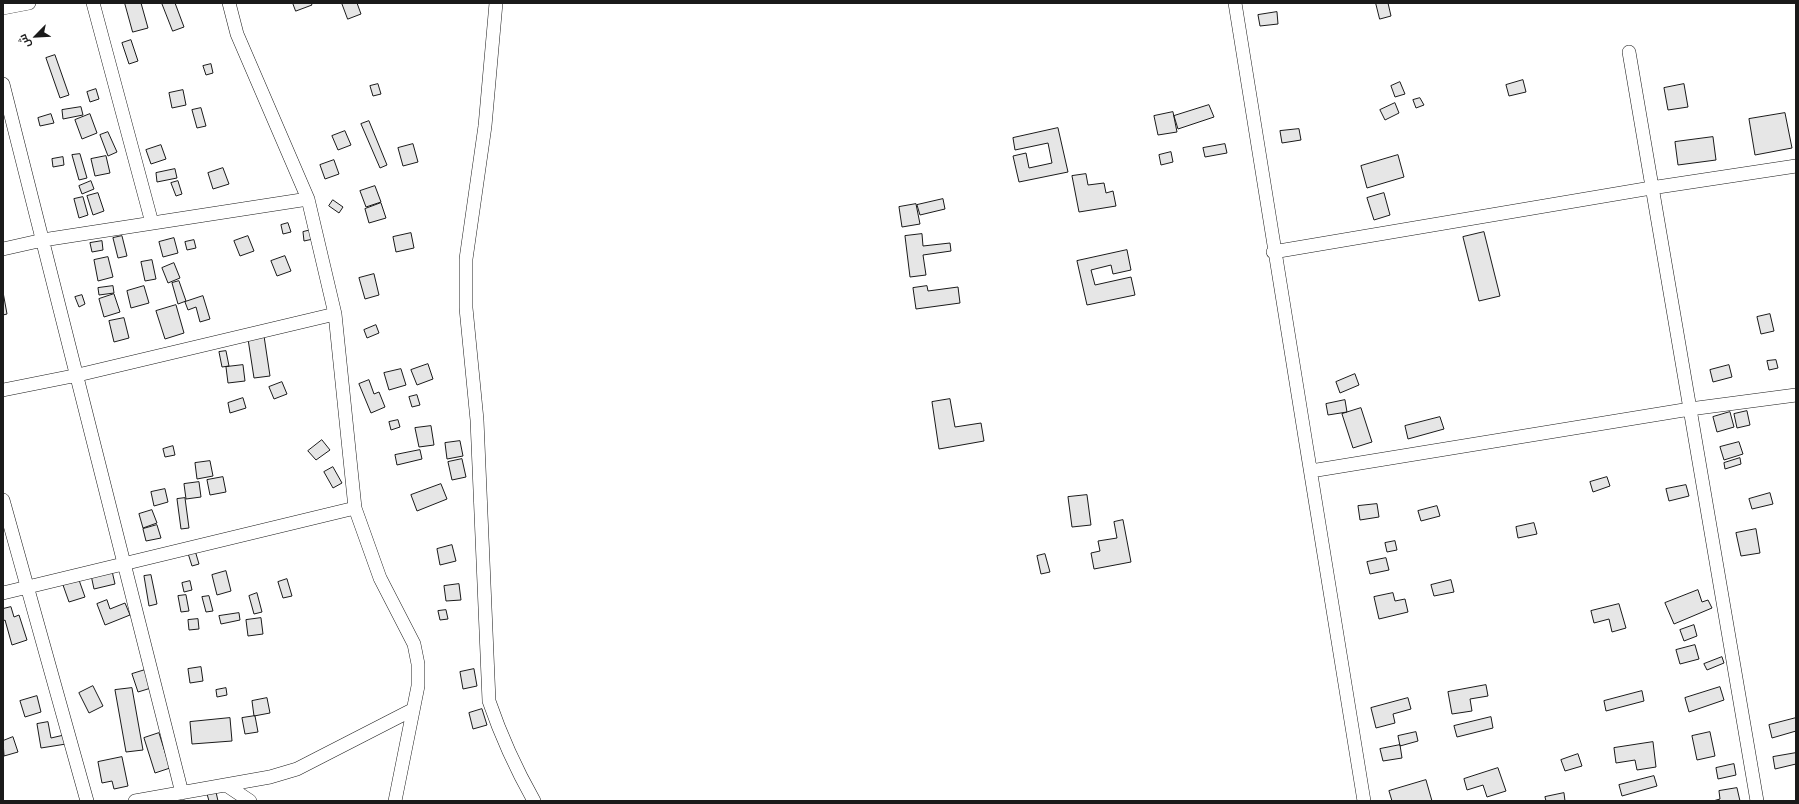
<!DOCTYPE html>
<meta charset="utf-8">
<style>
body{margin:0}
#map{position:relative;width:1799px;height:804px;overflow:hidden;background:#fff;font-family:Roboto,Cairo,sans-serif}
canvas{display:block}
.frame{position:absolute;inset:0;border:4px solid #1a1a1a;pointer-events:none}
.north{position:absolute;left:16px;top:16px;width:40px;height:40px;-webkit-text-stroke:3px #fff;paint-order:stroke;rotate:246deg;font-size:11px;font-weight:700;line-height:16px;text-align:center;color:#1a1a1a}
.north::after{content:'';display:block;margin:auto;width:14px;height:18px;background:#1a1a1a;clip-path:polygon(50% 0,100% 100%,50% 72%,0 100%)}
</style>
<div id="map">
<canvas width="1799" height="804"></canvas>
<div class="frame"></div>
<div class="north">ش</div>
</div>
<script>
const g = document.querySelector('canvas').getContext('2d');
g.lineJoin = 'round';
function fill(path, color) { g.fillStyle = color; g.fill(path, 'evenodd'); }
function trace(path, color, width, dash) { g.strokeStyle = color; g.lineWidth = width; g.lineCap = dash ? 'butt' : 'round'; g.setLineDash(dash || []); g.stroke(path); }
const building = new Path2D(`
 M125,3h16l7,25 -15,4z
 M162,3h13l9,24 -11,4z
 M293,3h18l1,2 -16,6z
 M342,3h15l4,11 -13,5z
 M1376,3h12l3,13 -11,3z
 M1277,12l1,12 -18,2 -2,-11z
 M131,40l7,21 -9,3 -7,-21z
 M55,55l14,40 -9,3 -14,-40z
 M211,64l2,9 -7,2 -3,-9z
 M1523,80l3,12 -17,4 -3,-11z
 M1400,82l5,12 -10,3 -4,-11z
 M378,84l3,10 -8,2 -3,-10z
 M1684,84l4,23 -20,3 -4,-22z
 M96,89l3,10 -9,3 -3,-10z
 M183,90l3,15 -14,3 -3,-15z
 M1420,98l4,7 -8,3 -3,-8z
 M1395,103l4,10 -14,7 -5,-10z
 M1209,105l5,12 -36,12 -4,-13z
 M81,107l2,8 -20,4 -1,-9z
 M201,108l5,18 -9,2 -5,-18z
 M1173,112l4,20 -19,3 -4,-19z
 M1785,113l7,35 -37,7 -6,-36z
 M51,114l3,9 -14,3 -2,-8z
 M90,114l7,19 -15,6 -7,-19z
 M369,121l18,44 -7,3 -19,-44z
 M1058,128l10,44 -49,10 -6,-26 13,-3 3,15 23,-5 -4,-20 -33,7 -2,-12z
 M1299,129l2,11 -19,3 -2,-12z
 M345,131l6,14 -13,5 -6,-14z
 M108,132l9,20 -9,4 -8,-21z
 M1713,137l3,23 -38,5 -3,-23z
 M413,144l5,18 -15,4 -5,-18z
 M1225,144l2,9 -22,4 -2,-9z
 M161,145l5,14 -15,5 -5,-14z
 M1171,152l2,10 -12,3 -2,-10z
 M80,154l7,24 -8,2 -7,-25z
 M1398,155l6,22 -37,11 -6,-22z
 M106,156l4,17 -15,3 -4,-17z
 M63,157l1,8 -11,2 -1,-8z
 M334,160l5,14 -14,5 -5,-14z
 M223,168l6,16 -16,5 -5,-16z
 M175,169l2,9 -20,4 -1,-9z
 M1086,174l2,11 16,-2 2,10 7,-2 3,15 -37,6 -7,-36z
 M91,181l3,8 -12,5 -3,-8z
 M178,181l4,13 -6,2 -5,-13z
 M375,186l6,16 -15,5 -6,-16z
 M98,193l6,18 -11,4 -6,-19z
 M1384,193l6,22 -16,5 -7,-22z
 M83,197l5,18 -9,3 -5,-19z
 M943,199l2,10 -25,6 -3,-10z
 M333,200l10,7 -4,6 -10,-7z
 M381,203l5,15 -17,5 -4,-14z
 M916,204l4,20 -18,3 -3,-20z
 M288,223l3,9 -8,2 -2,-9z
 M311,230l2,9 -9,2 -1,-9z
 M1484,232l16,64 -21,5 -16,-64z
 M411,233l3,15 -18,4 -3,-15z
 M922,234l1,12 27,-3 1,8 -28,4 3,20 -16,2 -5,-41z
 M122,236l5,20 -9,2 -5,-20z
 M248,236l6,15 -14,5 -6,-15z
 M174,238l4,15 -15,4 -4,-15z
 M194,240l2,8 -9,2 -2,-8z
 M102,241l1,9 -11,2 -2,-9z
 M1127,250l4,20 -18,4 -2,-9 -20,5 4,15 36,-8 4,18 -48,10 -10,-44z
 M285,256l6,15 -14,5 -6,-15z
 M108,257l5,20 -15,4 -4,-21z
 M152,260l4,19 -11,2 -4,-19z
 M174,263l6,15 -12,5 -6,-15z
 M374,274l5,21 -14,4 -6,-21z
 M179,281l7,20 -8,3 -6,-21z
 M113,286l1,7 -15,2 -1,-7z
 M144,286l5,17 -18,5 -4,-17z
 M927,286l1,5 30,-4 2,16 -44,6 -3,-21z
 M3,292l4,22 -4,1z
 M114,294l6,18 -16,5 -5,-18z
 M82,295l3,9 -6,3 -4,-10z
 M203,296l7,23 -10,3 -4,-15 -8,3 -3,-8z
 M176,305l8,28 -19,6 -9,-28z
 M1770,314l4,17 -13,3 -4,-17z
 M124,318l5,20 -15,4 -5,-21z
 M376,325l3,8 -12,5 -3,-8z
 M264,336l6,40 -16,2 -6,-39z
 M226,351l3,15 -7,1 -3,-15z
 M1776,360l2,8 -9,2 -2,-9z
 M428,364l5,15 -16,6 -6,-15z
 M243,365l2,16 -17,2 -2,-16z
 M1729,365l3,12 -19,5 -3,-12z
 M401,369l5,16 -17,5 -5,-17z
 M1355,374l4,11 -19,8 -4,-11z
 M369,380l5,14 5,-2 6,15 -14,6 -12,-29z
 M282,382l5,12 -13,5 -5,-12z
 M417,395l3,10 -8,2 -3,-10z
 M243,398l3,10 -16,5 -2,-10z
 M950,399l5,28 26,-4 3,18 -45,8 -7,-47z
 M1345,400l2,12 -19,3 -2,-11z
 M1361,408l11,34 -19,6 -11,-34z
 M1747,411l3,14 -13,3 -3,-14z
 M1730,412l4,15 -17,5 -4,-15z
 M1440,417l4,12 -36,10 -3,-13z
 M398,420l2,7 -9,3 -2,-8z
 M431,426l3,19 -15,2 -4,-19z
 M322,440l8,10 -14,10 -8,-9z
 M460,441l3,15 -16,3 -2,-16z
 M1739,442l4,12 -19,6 -4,-13z
 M173,446l2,9 -10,2 -2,-8z
 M420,450l2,9 -25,6 -2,-10z
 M1740,458l1,6 -16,5 -1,-6z
 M462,459l4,18 -14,3 -4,-18z
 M210,461l3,15 -16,3 -2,-16z
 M333,467l9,16 -9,5 -9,-16z
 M223,477l3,15 -16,3 -3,-15z
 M1607,477l3,9 -17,6 -3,-10z
 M199,482l2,15 -15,2 -2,-15z
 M441,484l6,15 -30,12 -6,-16z
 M1686,485l3,11 -20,5 -3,-12z
 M165,489l3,13 -14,4 -3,-14z
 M1770,493l3,11 -21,5 -3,-10z
 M1087,495l4,30 -19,2 -4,-30z
 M185,498l4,30 -8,1 -4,-30z
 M1377,504l2,13 -19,3 -2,-14z
 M1437,506l3,10 -19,5 -3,-10z
 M152,510l5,13 -14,5 -4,-14z
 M1123,520l8,42 -37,7 -3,-16 9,-2 -2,-10 19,-3 -3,-16z
 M1534,523l3,11 -19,4 -2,-11z
 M157,525l4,13 -15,3 -3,-12z
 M1756,529l4,24 -19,3 -5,-23z
 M1395,541l2,9 -10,2 -2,-9z
 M452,545l4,16 -16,4 -3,-16z
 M194,547l5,17 -7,2 -5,-16z
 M1045,554l5,18 -9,2 -4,-18z
 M1386,558l3,12 -19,4 -3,-12z
 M112,571l3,13 -21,5 -3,-14z
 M226,571l5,20 -14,4 -5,-20z
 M151,575l6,29 -8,2 -5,-30z
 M287,579l5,17 -9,2 -5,-16z
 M79,580l6,17 -16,5 -6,-17z
 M1451,580l3,12 -20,4 -3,-11z
 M190,581l2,9 -8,2 -2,-9z
 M459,584l2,16 -15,1 -2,-15z
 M1698,590l4,12 6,-2 4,8 -38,16 -9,-21z
 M257,593l5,19 -8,2 -5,-18z
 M1393,593l2,8 10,-2 3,13 -29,7 -5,-22z
 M186,595l3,16 -8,1 -3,-16z
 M209,596l4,15 -7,1 -4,-15z
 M107,600l3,9 15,-6 5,12 -25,10 -8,-21z
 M1619,604l7,24 -14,4 -3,-13 -15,4 -3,-12z
 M11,607l3,10 5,-2 8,25 -15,5 -7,-25 -2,1v-12z
 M446,610l2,9 -8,1 -2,-9z
 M239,613l1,7 -19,4 -2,-8z
 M261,618l2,16 -15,2 -2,-16z
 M198,619l1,10 -10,1 -1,-10z
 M1694,625l3,11 -13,5 -4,-11z
 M1695,645l4,14 -19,5 -4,-14z
 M1722,657l2,6 -17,7 -3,-6z
 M201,667l2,14 -13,2 -2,-14z
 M474,669l3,17 -14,3 -3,-17z
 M145,670l6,18 -13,4 -6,-18z
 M1486,685l2,11 -18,3 2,12 -20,3 -4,-22z
 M93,686l10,20 -14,7 -10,-20z
 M1720,687l4,13 -35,12 -4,-14z
 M132,688l11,62 -17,2 -11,-62z
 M226,688l1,7 -10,2 -1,-7z
 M1642,691l2,10 -38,10 -2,-10z
 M37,696l4,16 -16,5 -5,-16z
 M267,698l3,15 -16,3 -2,-15z
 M1408,698l3,11 -18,5 2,9 -19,5 -5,-20z
 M482,709l5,16 -14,4 -4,-16z
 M255,716l3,16 -13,2 -3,-16z
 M1491,717l2,11 -36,9 -3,-11z
 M230,718l2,23 -40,3 -2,-22z
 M1796,718v13l-24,7 -3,-13z
 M48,722l3,16 13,-3 2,9 -25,4 -4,-24z
 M1416,732l2,9 -18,5 -2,-10z
 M1710,732l5,24 -18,4 -5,-24z
 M159,733l11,35 -15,5 -11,-35z
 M13,737l5,15 -14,4 -1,-15z
 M1653,742l3,25 -19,3 -2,-10 -19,3 -2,-15z
 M1400,745l2,13 -19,3 -3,-12z
 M1796,753v11l-21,5 -2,-12z
 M1578,754l4,12 -17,5 -4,-11z
 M122,757l6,29 -14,3 -2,-8 -10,2 -4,-21z
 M1734,764l2,11 -18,4 -2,-11z
 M1498,768l8,23 -19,6 -4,-12 -16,5 -3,-11z
 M1654,776l3,10 -35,10 -3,-11z
 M1426,780l6,21h-40l-3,-10z
 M1737,788l3,13h-27l7,-2 -1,-8z
 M216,792l2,9h-9l-2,-7z
 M1564,793l1,8h-19l-1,-4z`);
fill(building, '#e6e6e6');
trace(building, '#1a1a1a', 1);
const minor = new Path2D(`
 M93,3l59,220
 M229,3l8,31 71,165 27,115 20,194 25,70 34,66 4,20v22l-23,115
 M496,3l-11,123 -19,133v49l11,112 12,281c12,35 27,68 45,100
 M1235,3c41,266 87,532 129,798
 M3,8l26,-5
 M1629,52l128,749
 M3,84l179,709
 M3,249l40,-9 265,-41
 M1273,252l378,-64 145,-22
 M3,390l75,-15 257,-61
 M1311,471l379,-62 106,-14
 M3,500l84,301
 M3,593l352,-85
 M226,785l24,16
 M135,801l135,-24 27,-8 115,-59`);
trace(minor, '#1a1a1a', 14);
trace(minor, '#fff', 13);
</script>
